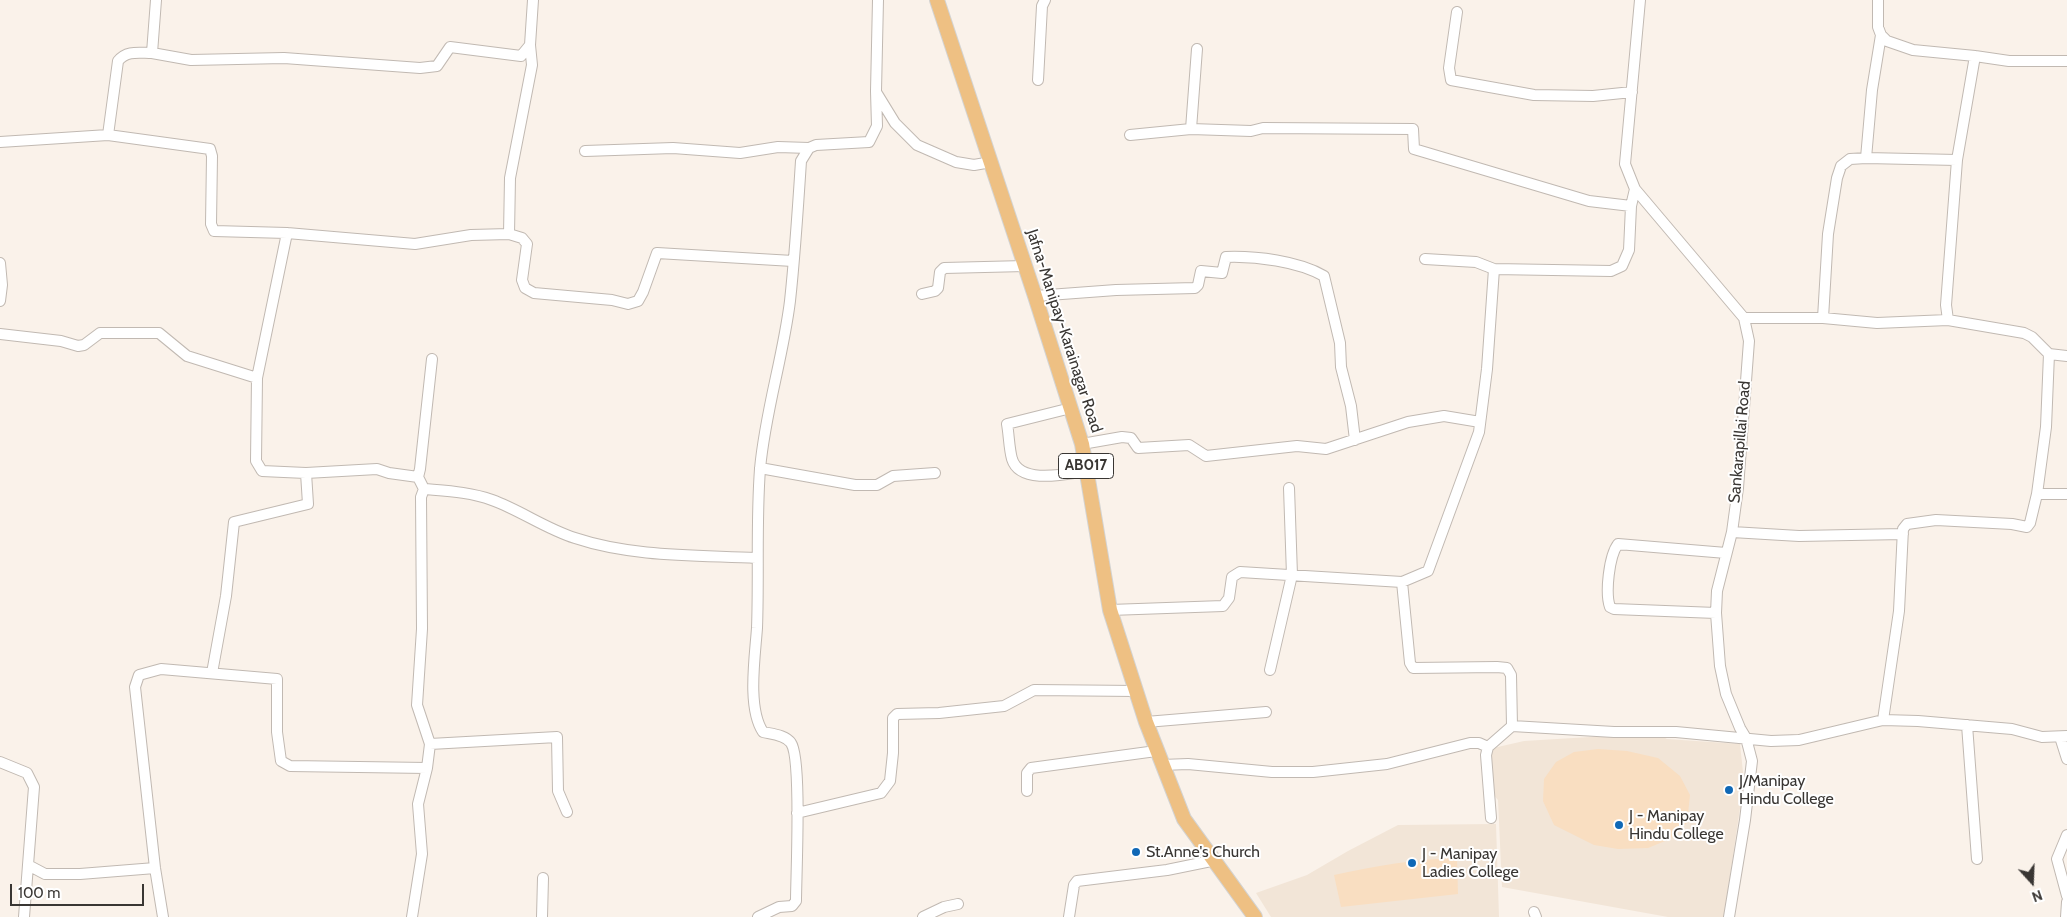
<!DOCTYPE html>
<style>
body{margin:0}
#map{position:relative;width:2067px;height:917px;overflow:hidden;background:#faf2ea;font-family:Cabin,sans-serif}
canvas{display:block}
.north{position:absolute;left:2007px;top:857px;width:50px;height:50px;-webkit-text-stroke:4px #fff;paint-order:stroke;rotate:160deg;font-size:14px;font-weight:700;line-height:20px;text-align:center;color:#393633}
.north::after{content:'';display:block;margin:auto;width:18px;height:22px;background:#393633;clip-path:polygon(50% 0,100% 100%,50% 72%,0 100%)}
.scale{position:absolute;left:10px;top:884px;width:134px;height:22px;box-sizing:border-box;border:2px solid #393633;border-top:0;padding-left:6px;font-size:15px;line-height:18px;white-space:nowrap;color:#393633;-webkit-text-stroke:4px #fff;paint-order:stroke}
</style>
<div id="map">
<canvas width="2067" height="917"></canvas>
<div class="north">N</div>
<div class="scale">100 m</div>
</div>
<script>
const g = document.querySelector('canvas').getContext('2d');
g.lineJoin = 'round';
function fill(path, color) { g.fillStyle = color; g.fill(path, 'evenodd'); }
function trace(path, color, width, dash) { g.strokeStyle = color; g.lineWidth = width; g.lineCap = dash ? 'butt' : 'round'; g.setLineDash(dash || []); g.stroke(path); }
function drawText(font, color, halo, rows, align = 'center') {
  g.font = font + ' Cabin,sans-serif'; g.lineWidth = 4; g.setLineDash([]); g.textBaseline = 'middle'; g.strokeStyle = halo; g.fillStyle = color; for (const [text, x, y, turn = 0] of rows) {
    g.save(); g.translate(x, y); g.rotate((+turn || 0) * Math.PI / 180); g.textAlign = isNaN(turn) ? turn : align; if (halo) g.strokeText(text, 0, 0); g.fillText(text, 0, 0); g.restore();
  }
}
fill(new Path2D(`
 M1656,733l11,6 73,5 4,37 -20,136h-56l-166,-30 -4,-87 -7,-8 -2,-43 35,-8z
 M1496,824l3,93h-228l-15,-24 51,-18 41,-24 50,-26z`), '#f2e5d7');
fill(new Path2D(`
 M1598,749l29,2 31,7 22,18 10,19 -3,28 -17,16 -22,9 -30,1 -24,-4 -40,-20 -11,-24 1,-22 12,-17 18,-10z
 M1457,858l1,36 -117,13 -7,-32c41,-9 81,-16 123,-17z`), '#f9dec1');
const minor = new Path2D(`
 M1640,0l-15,164 10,25 109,129 5,23 -11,147 -6,44 -15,59 -1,22 4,53 6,28 14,34 6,10 6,23 -7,59 -16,97
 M1878,0v27l3,8 6,6 26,9 62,6 34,5h58
 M1457,12l-8,56 2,12 83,15 59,1 39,-4
 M152,53l39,7 93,-2 136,10 17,-2 13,-19 71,9 9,-11 3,-45
 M1038,80l4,-74 3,-6
 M876,92l19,31 22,22 39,17 18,3 17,-3
 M1191,129l6,-80
 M108,135l102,14 2,7 -1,68 3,7 73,2 128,11 56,-9 38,-1 13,4 5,6 -5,36 3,8 9,5 78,7 16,4 10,-3 5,-9 14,-39 136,8
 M1130,135l61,-6 60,2 12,-3 150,1 1,20 175,52 42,5
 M0,142l108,-7 10,-74c9,-11 21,-8 34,-8l4,-53
 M585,151l88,-3 67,5 38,-6 31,1
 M1866,158l6,-68 9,-55
 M287,233l-30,145 -1,83 6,10 44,2 71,-4 12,4 29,4
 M509,234l1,-56 22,-113 -2,-20
 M1425,259l51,3 18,7
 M0,263l2,22 -2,16
 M922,294l13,-3 3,-3 2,-16 4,-4 81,-2
 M1035,296l81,-6 79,-2 3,-3 3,-14 21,2 4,-16c30,-1 72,4 98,19l16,67 1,24 10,39 4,34
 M1744,318h79l54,5 71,-3 76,13 8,4 17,17 18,2
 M1823,318l5,-84 9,-56 4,-12 9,-7 16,-1 91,2
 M1948,320l-2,-15 11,-145 18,-104
 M0,334l61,7 17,5 6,-1 16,-12h59l28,23 70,22
 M1071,408l-64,16c2,11 2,24 5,35 8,26 54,15 75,12
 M1082,444l40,-7 9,1 7,10 51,-3 17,11 91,-10 29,3 82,-27 36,-6 36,6
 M760,468l95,17h22l16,-9 42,-3
 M424,489c22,2 46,3 68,11 28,10 54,29 83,38 57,19 121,17 181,20
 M2037,494h30
 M1732,532l67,4 104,-2
 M1402,582l8,81 3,5 84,-1 10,1 4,7 1,51 -24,21 -2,8 5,63
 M1110,610l113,-4 6,-8 3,-21 8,-5 162,10 26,-11 51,-139 8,-63 7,-100 117,2 11,-5 7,-16 2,-44 4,-17
 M1716,613l-102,-4 -4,-2c-5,-14 -1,-51 8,-63l108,9
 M1270,670l22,-95 -3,-87
 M212,673l14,-77 8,-74 74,-18 -2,-31
 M1883,720l16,-109 4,-82 4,-5 29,-4 76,4 15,3 3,-4 7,-29 9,-67 3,-73
 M1146,722l120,-10
 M1967,725l10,134
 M1512,726l102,6h62l95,9 28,-1 84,-20 35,1 94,8 30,8 25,-1
 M2060,737l7,22
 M430,744l127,-7 1,54 9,21
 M0,762l27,11 7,14 -10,130
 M1162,765l26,-1 84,8h41l74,-8 83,-21h9l9,4
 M1027,791v-18l4,-5 125,-17
 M797,813l84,-20 9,-12 3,-28v-35l4,-4 42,-1 65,-7 30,-16 102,1
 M2067,835l-10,24 10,37
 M28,865l17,9h35l75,-6
 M1534,912l2,5
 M163,917l-8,-49 -20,-181 4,-12 22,-6 116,10v53l4,29 9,5 137,2
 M412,917l10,-63 -4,-50 9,-36 3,-24 -13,-39 5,-76 -1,-132 3,-8 -6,-12 2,-8 12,-110
 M542,917l1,-39
 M758,917l21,-10 13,-1 4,-5c0,-26 6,-142 -5,-158 -5,-8 -19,-9 -28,-11 -16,-24 -8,-75 -6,-104 2,-53 -1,-106 3,-159 5,-57 23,-111 30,-168 5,-46 8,-93 11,-140l8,-13 7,-3 53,-3 8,-16 -1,-35 2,-91
 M923,917l21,-10 14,-3
 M1069,917l5,-32 3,-4 90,-11 49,-10
 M2066,917l1,-15`);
const major = new Path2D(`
 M937,0l98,296 47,148 28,166 36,112 38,97 71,98`);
trace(minor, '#c1b9b2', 12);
trace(major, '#d3d3d2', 16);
trace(minor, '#fff', 10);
trace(major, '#eec083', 14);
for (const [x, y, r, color] of [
 [1729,790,5,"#1068b6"],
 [1619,825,5,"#1068b6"],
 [1136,852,5,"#1068b6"],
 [1412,863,5,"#1068b6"]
]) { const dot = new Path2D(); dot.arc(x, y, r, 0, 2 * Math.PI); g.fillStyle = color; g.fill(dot); trace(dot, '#fff', 2); }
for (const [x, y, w] of [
 [1086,466,55]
]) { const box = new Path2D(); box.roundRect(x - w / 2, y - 12.5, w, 25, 4); g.fillStyle = '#fff'; g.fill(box); trace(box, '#393633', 1); }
drawText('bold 15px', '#393633', null, [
 ["AB017",1086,466]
]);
drawText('16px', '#393633', '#fff', [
 ["Jafna-Manipay-Karainagar Road",1064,331,72],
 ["Sankarapillai Road",1740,442,-85]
]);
drawText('16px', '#393633', '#fff', [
 ["J/Manipay",1739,781],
 ["Hindu College",1739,799],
 ["J - Manipay",1629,816],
 ["Hindu College",1629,834],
 ["St.Anne's Church",1146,852],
 ["J - Manipay",1422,854],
 ["Ladies College",1422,872]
], 'left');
</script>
